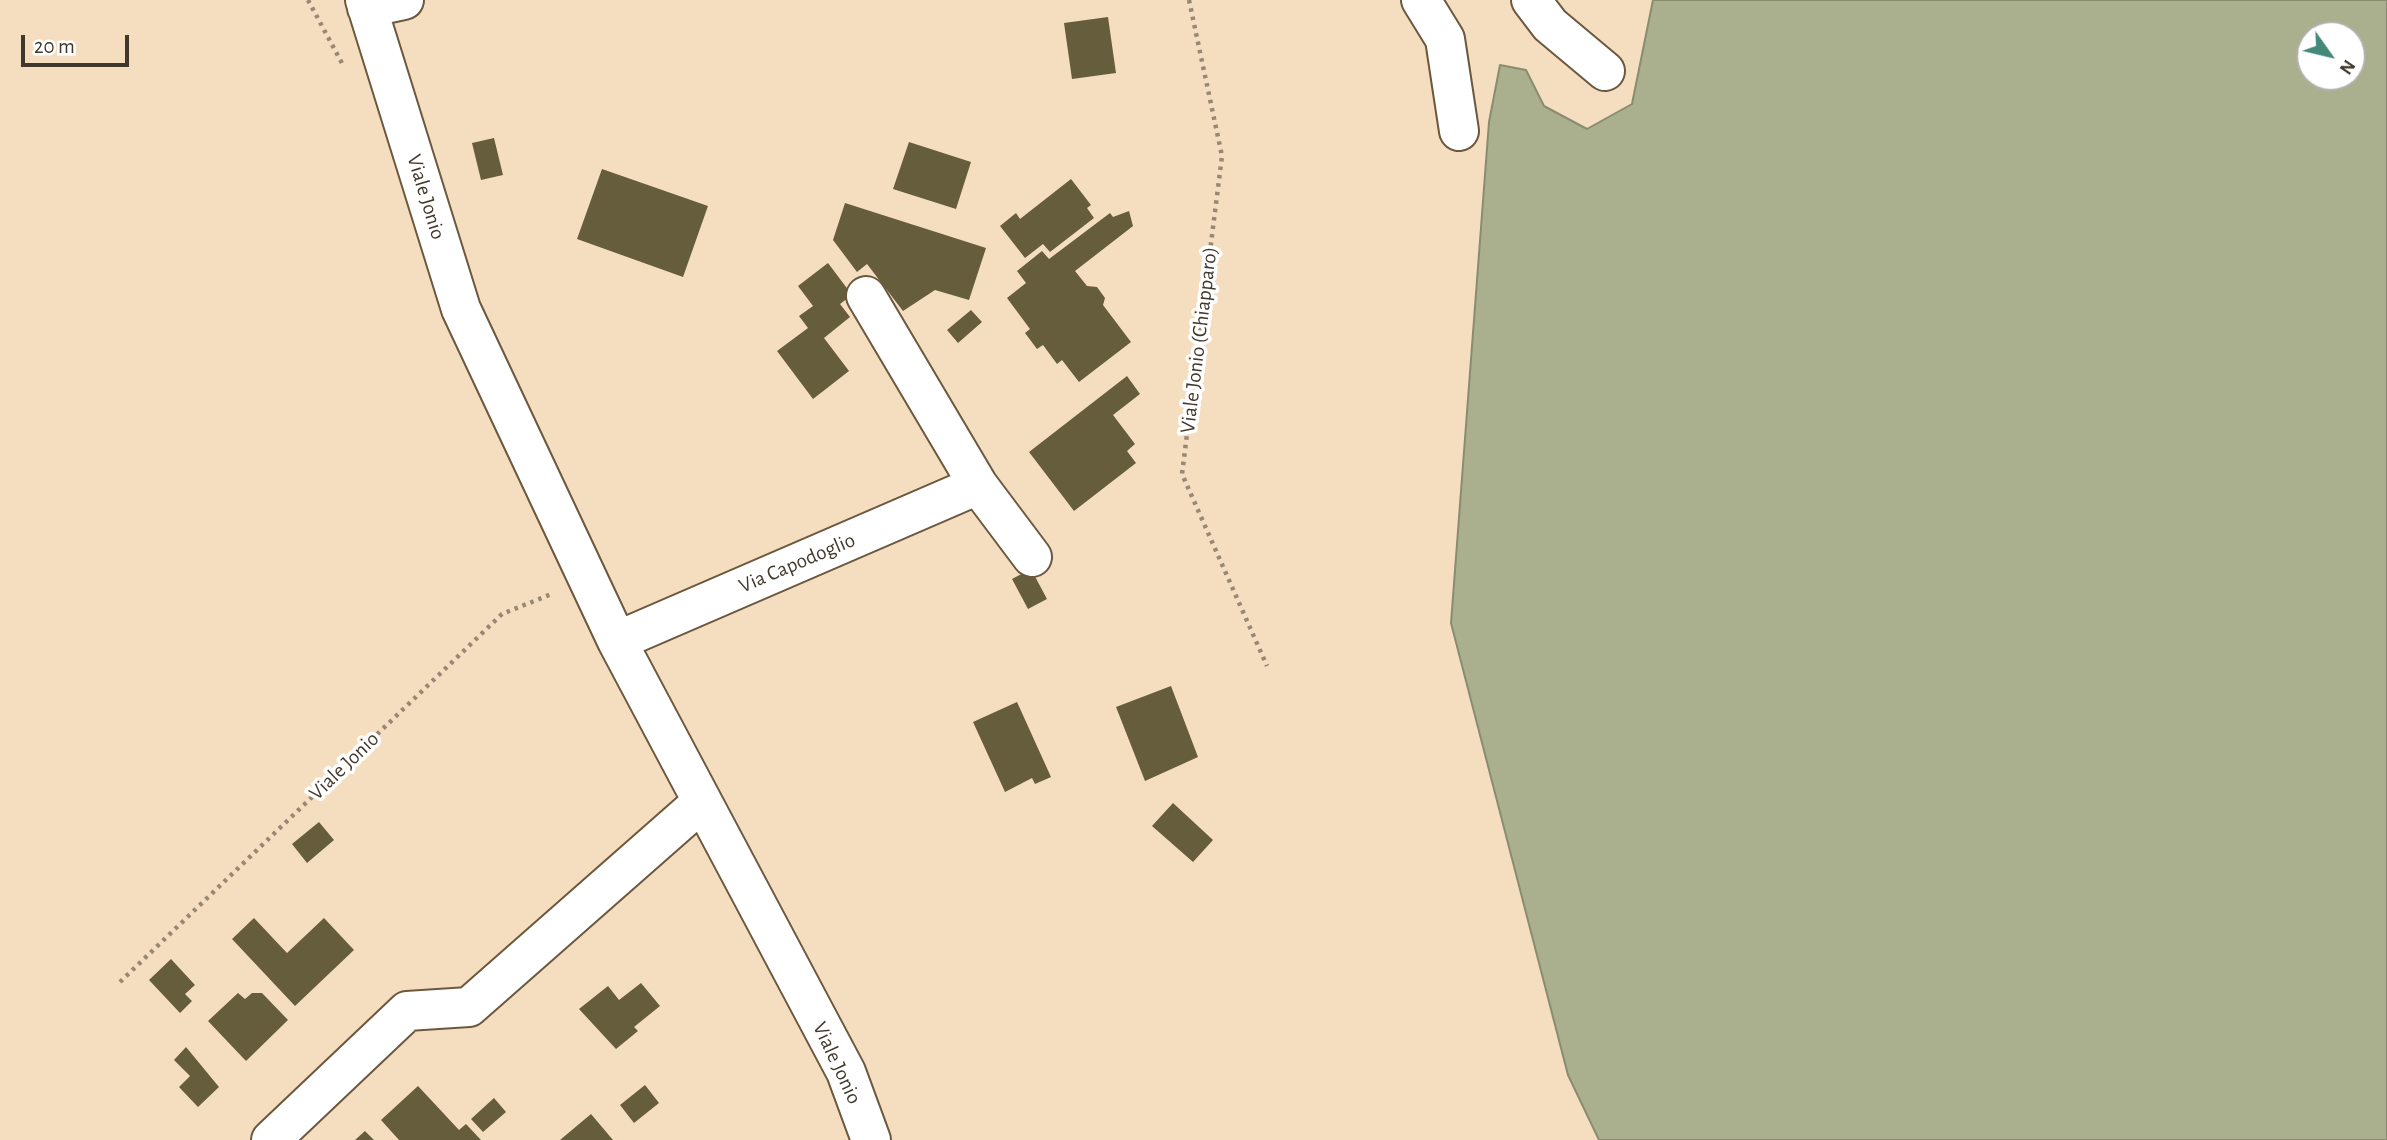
<!DOCTYPE html>
<style>
body{margin:0}
#map{position:relative;width:2387px;height:1140px;overflow:hidden;background:#f5ddc0;font-family:"Alegreya Sans",sans-serif}
canvas{display:block}
.north{position:absolute;left:2296px;top:21px;width:70px;height:70px;box-sizing:border-box;background:#fff;border:2px solid #b3afab;border-radius:50%;rotate:124deg;font-size:19px;font-weight:700;line-height:28px;text-align:center;color:#41382c}
.north::after{content:'';display:block;margin:auto;width:24px;height:32px;background:#44887a;clip-path:polygon(50% 0,100% 100%,50% 72%,0 100%)}
.scale{position:absolute;left:21px;top:35px;width:108px;height:32px;box-sizing:border-box;border:4px solid #41382c;border-top:0;padding-left:9px;font-size:21px;line-height:24px;white-space:nowrap;color:#41382c;-webkit-text-stroke:5px #fff;paint-order:stroke}
</style>
<div id="map">
<canvas width="2387" height="1140"></canvas>
<div class="north">N</div>
<div class="scale">20 m</div>
</div>
<script>
const g = document.querySelector('canvas').getContext('2d');
g.lineJoin = 'round';
function fill(path, color) { g.fillStyle = color; g.fill(path, 'evenodd'); }
function trace(path, color, width, dash) { g.strokeStyle = color; g.lineWidth = width; g.lineCap = dash ? 'butt' : 'round'; g.setLineDash(dash || []); g.stroke(path); }
function drawText(font, color, halo, rows, align = 'center') {
  g.font = font + ' "Alegreya Sans",sans-serif'; g.lineWidth = 7; g.setLineDash([]); g.textBaseline = 'middle'; g.strokeStyle = halo; g.fillStyle = color; for (const [text, x, y, turn = 0] of rows) {
    g.save(); g.translate(x, y); g.rotate((+turn || 0) * Math.PI / 180); g.textAlign = isNaN(turn) ? turn : align; if (halo) g.strokeText(text, 0, 0); g.fillText(text, 0, 0); g.restore();
  }
}
const water = new Path2D(`
 M1653,0h734v1140h-788l-31,-65 -117,-452 38,-501 11,-57 26,5 18,36 43,23 45,-25zM2310,35h42v42h-42z`);
fill(water, '#aab08d');
trace(water, '#8a8c70', 2);
fill(new Path2D(`
 M1108,17l8,56 -44,6 -8,-56z
 M494,138l9,37 -22,5 -9,-37z
 M909,142l62,20 -15,47 -63,-20z
 M602,169l106,37 -25,71 -106,-38z
 M1071,179l20,26 -4,3 7,10 -44,34 -7,-8 -18,14 -25,-32 16,-13 4,6z
 M845,203l141,45 -17,52 -34,-10 -32,21 -36,-47 -10,8 -24,-32z
 M1129,211l4,15 -58,45 12,15 10,1 8,11 -2,7 28,37 -52,40 -17,-22 -5,4 -14,-19 -6,4 -12,-16 5,-4 -23,-31 19,-15 -9,-12 25,-20 7,8 61,-46 3,4z
 M828,263l24,32 -12,9 10,13 -26,21 25,33 -36,28 -36,-48 31,-23 -9,-12 14,-10 -15,-20z
 M971,310l11,12 -24,21 -11,-13z
 M1127,376l13,18 -27,21 22,29 -8,7 9,12 -62,48 -45,-59z
 M1031,569l16,30 -19,10 -16,-30z
 M1171,686l27,71 -53,24 -29,-74z
 M1017,702l34,75 -16,7 -3,-6 -27,14 -32,-70z
 M1173,803l40,37 -20,22 -41,-36z
 M319,822l15,18 -27,23 -15,-19z
 M254,918l33,35 37,-35 30,32 -59,56 -63,-67z
 M171,959l24,26 -10,9 7,7 -12,12 -31,-33z
 M641,983l19,23 -26,21 4,4 -22,18 -37,-40 29,-23 11,14z
 M238,993l7,6 7,-6h10l26,27 -42,41 -38,-40z
 M186,1047l33,40 -21,20 -19,-20 11,-11 -16,-16z
 M645,1085l14,18 -25,20 -14,-18z
 M418,1086l41,44 7,-6 15,16h-82l-18,-20z
 M494,1098l12,14 -23,20 -12,-13z
 M591,1114l22,26h-53z
 M365,1131l9,9h-19z`), '#655d3c');
const minor = new Path2D(`
 M365,0l96,309 156,332 229,431 25,68
 M1421,0l24,39 14,92
 M1531,0l19,25 55,46
 M367,8l37,-8
 M978,485l54,72
 M617,641l361,-156 -112,-189
 M271,1140l136,-129 62,-4 233,-205`);
trace(minor, '#6b583e', 42);
trace(new Path2D(`
 M308,0l36,67
 M1189,0l33,156 -40,318 85,192
 M120,982l382,-368 52,-21`), '#988873', 4.5, [3.5, 5]);
trace(minor, '#fff', 38);
drawText('21px', '#41382c', '#fff', [
 ["Viale Jonio",426,197,73],
 ["Viale Jonio (Chiapparo)",1199,340,-83],
 ["Via Capodoglio",797,563,-23],
 ["Viale Jonio",344,766,-44],
 ["Viale Jonio",837,1063,65]
]);
</script>
